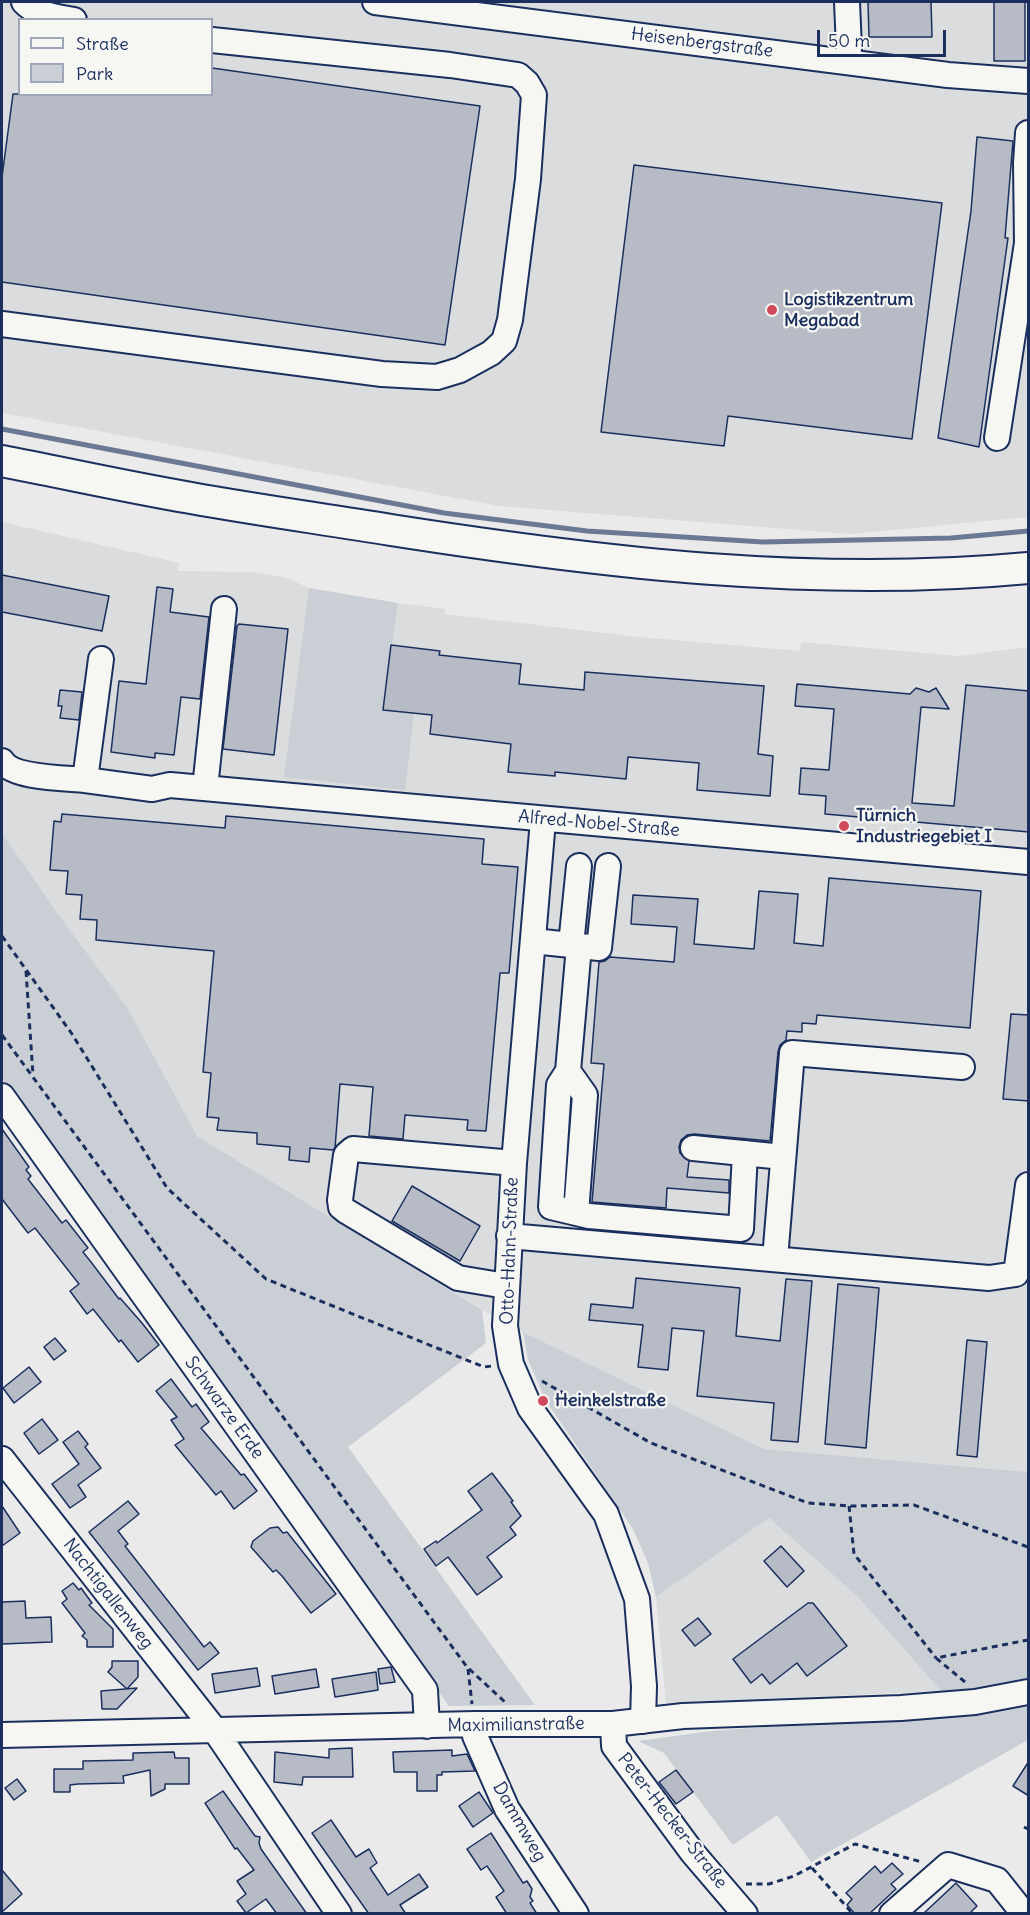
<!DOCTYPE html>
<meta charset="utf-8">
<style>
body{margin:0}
#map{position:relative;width:1030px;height:1915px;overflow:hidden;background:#e9eae9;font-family:Delius,sans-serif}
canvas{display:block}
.frame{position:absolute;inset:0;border:3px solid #1b2f5e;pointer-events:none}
.legend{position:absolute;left:18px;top:18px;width:195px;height:78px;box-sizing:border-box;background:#f6f6f2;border:2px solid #9ea6b7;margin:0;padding:8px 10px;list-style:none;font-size:18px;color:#1b2f5e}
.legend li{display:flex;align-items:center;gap:12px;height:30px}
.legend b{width:30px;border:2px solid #9ea6b7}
.scale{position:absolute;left:817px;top:30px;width:129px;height:27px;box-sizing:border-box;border:3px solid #1b2f5e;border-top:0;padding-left:8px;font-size:18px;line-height:21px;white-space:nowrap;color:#1b2f5e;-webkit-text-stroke:4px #f6f6f2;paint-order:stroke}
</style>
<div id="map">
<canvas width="1030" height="1915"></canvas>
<div class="frame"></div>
<ul class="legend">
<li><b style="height:8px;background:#f6f6f2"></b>Straße</li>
<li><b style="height:16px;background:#caced5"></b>Park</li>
</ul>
<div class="scale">50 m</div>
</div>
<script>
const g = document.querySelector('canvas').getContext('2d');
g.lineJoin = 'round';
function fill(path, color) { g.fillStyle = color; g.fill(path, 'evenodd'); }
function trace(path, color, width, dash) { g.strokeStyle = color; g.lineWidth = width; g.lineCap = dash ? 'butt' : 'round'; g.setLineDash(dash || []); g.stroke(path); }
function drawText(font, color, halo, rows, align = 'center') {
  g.font = font + ' Delius,sans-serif'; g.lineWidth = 4.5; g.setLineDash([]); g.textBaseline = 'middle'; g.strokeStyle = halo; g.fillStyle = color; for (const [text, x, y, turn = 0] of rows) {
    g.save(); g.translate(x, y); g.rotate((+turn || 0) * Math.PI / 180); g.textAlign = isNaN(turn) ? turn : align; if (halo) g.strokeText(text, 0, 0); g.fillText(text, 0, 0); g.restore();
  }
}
fill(new Path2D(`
 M2,2h1026v515l-178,17 -351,-28 -497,-93zM20,20h192v74h-192z
 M2,522l177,41 -1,8 71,1 35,5 25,11 -24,189 98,-67 15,-107 47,6 -1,5 195,23 161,14 1,-9 158,14 69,-9v825l-264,-23 -241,-117 -41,-22 -285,-174 -70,-129 -69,-93 -56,-81z
 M769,1518l89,79 83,94 -275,12 -10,-106z`), '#dadcde');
fill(new Path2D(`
 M309,588l89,15 -15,106 31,4 -9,77 -121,-13z
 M2,833l56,81 69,93 70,129 285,174 4,33 -138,104 187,258 -86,1 -447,-628z
 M523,1332l241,117 264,23v206l-65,12 -22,1 -83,-94 -89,-79 -113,79 -8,-34 -15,-34 -87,-128 -18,-41z
 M1028,1701v39l-217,122 -34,-47 -44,30 -69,-92 -26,-12 74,-10 273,-20z`), '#caced5');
trace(new Path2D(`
 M2,429l442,84 143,18 176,11 188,-4 77,-7`), '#6c7995', 5);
const building = new Path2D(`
 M868,2h63l1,35h-63z
 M994,2h31v59h-31z
 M212,68l268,38 -35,239 -443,-63v-105l11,-83h199z
 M977,137l36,4 -8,97h3l-29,209 -41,-9 33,-227z
 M634,165l308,38 -30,236 -184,-23 -4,30 -123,-14z
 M2,575l107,21 -7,35 -100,-19z
 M157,587l16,2 -3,23 39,5 -9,82 -19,-2 -7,58 -19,-2v5l-44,-6 8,-71 27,3z
 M239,624l49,5 -14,126 -51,-6 14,-123z
 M391,645l49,6 -1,4 82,9 -2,20 65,6 1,-18 179,14 -6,68 15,2 -3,40 -73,-6 2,-27 -71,-6 -2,22 -71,-7v4l-47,-4 3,-28 -81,-10 2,-19 -49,-5z
 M797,684l113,10 6,-6 13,4 7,-4 13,21 -28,-2 -9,96 42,3 12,-121 63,6v141l-204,-18 1,-18 -27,-2 2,-26 28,2 5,-61 -39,-3z
 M60,690l22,2 -3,28 -19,-2 2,-12h-4z
 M62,814l163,14 1,-12 258,23 -2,25 36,3 -9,106h-9l-14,158 -19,-1 1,-10 -63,-5 -2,24 -34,-3 4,-49 -33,-3 -5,64 -2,2 -23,-2 -1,14 -20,-2 1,-13 -33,-3v-11l-40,-3 2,-12 -12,-1 4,-44 -8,-1 11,-121 -118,-11 1,-20 -17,-1 2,-24 -16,-1 2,-23 -18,-1 4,-49 7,1z
 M829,878l152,13 -11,137 -153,-13 -1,9 -14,-1v9l-15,-1 -1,9 -6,5 -2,7 -8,89 -76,-7 -7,1 -6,5 -2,7 1,6 9,8 -2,16 42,3v13l-62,-5 -1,20 -74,-6 12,-138 -13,-1 8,-101 6,-1 5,-4 64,5 3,-35 -46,-3 2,-29 65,4 -4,45 60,5 5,-58 39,3 -4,49 29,3z
 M1011,1014l18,1v86l-26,-2z
 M2,1129l27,38 -3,3 5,6 -3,3 34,44 4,-3 22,28 -5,4 8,10 28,37 1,-1 22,25 17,22 -21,17 -17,-22 -2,2 -26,-33 -6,5 -17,-23 9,-7 -44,-56 -7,5 -26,-34z
 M412,1186l68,40 -20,35 -68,-40z
 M636,1278l104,10 -4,48 44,5 6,-62 26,2 -14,161 -27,-2 3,-37 -77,-7 7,-65 -32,-3 -4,42 -30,-3 5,-42 -54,-5 2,-16 42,4z
 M838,1284l41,4 -13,160 -41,-4z
 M55,1338l11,13 -12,9 -10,-13z
 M967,1340l20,2 -10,115 -20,-2z
 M29,1367l12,15 -27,21 -11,-15z
 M171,1379l21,28 4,-3 13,18 -8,6 40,47 3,-1 13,17 -23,18 -13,-18 -5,4 -41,-50 9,-6 -13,-19 6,-3 -21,-26z
 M42,1419l16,21 -19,14 -15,-21z
 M78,1431l10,13 -3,3 16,21 -23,17 8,12 -16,11 -18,-24 27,-20 -16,-22z
 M492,1473l21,28 -2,1 10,14 -11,11 6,8 -29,22 15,20 -25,18 -29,-38 -12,9 -12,-17 12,-8 1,2 45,-33 -14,-19z
 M128,1501l11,13 -21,17 10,13 -3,2 79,101 6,-5 9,11 -21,17 -109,-138z
 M2,1506l18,27 -18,13z
 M278,1527l5,6 4,-1 49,62 -25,19 -29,-37 -6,-6 -3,2 -22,-25 2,-6 17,-13z
 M781,1546l23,25 -17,16 -23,-26z
 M73,1583l6,7 2,-2 11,15 -3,2 24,24v18h-26v-7l-5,-4 3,-3 -23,-30 5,-4 -5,-8z
 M25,1601l1,17 25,-1 1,25 -50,2v-42z
 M808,1603h5l34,43 -40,30 -10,-13 -27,21 -8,-10 -11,9 -18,-24z
 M698,1618l13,16 -16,12 -13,-16z
 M112,1661h26v16l-11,12 -19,-17 4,-5z
 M391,1667l4,15 -15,2 -2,-15z
 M257,1668l3,18 -45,7 -3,-19z
 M316,1669l3,18 -44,7 -3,-18z
 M376,1672l2,18 -43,7 -3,-18z
 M137,1688l-20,21h-15l-1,-18z
 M352,1748l1,29h-50l-1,8 -28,-3 1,-30 54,6v-9z
 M452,1750v6l15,-2 8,17 -33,1v3h-5v16h-20v-19h-23l-1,-20z
 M174,1752l1,6h14v26h-24v5l-14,7 -1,-26 -27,6 1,7 -46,1 -8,1v7h-16v-23h29v-8l50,-1v-7z
 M1029,1761v35l-16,-10z
 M676,1770l17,22 -17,12 -17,-22z
 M17,1779l9,12 -12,9 -9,-12z
 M223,1791l32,45 5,1 -1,6 2,6 46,65h-30l-11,-15 -20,14 -9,-12 9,-7 -9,-13 17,-11 -17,-22 -2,1 -30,-46z
 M479,1792l14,21 -20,14 -14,-21z
 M331,1820l25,37 13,-8 8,14 -7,5 18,27 31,-21 9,13 -28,18 6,9h-37l-57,-81z
 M491,1833l32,50 4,-2 5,8 -2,8 3,4 -3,2 7,11h-30l-11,-17 8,-6 -17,-25 -6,4 -14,-21z
 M892,1863l11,11 -12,10 5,5 -27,25h-14l-8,-9 5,-6 -6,-6 29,-27 6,7z
 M2,1870l20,24 -20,18z
 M956,1883l21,23 -8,8h-46z`);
fill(building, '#b6bbc6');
trace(building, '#1b2f5e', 1.5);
const minor = new Path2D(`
 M24,2c12,13 34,15 50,18
 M375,2l573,73 80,6
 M847,62l2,-13 -2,-47
 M2,324l380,50 55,3 23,-7 31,-17 13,-12 6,-21 18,-141 6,-84 -7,-12 -9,-8 -68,-10 -238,-25
 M997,438l30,-195 -1,-80 2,-30
 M101,659l-16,121 67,9 18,-4 858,77
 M2,761c10,17 63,17 83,19
 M205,788l19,-179
 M543,820l-29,343 -9,163 6,38 19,44 76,106 31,85 7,87 -1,35
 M533,941l66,7 9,-82
 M571,945l8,-79
 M579,946l-11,125 -9,14 -8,122 38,9 152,13 4,-76
 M568,1071l17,24 -9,118
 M2,1096l423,594 2,36
 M693,1148l90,9
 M509,1236l480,42 27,-4 12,-89
 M775,1259l17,-206 170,14
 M506,1286l-48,-8 -112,-67 -5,-4 -1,-7 6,-45 7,-6 161,14
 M2,1459l212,270 125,185
 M475,1724v12l32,73 69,105
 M613,1724l1,22 78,106 53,62
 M2,1735l473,-11h138l70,-8 218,-8 74,-6 53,-10
 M892,1914l56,-49 49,15 27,34`);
const major = new Path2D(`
 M2,461c62,12 125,26 189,37 66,12 133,21 200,32 211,33 424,58 637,38`);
trace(minor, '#1b2f5e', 28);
trace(major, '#1b2f5e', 34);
trace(new Path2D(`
 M2,936l70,98 95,154 99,91 218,88 8,-1
 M26,971l7,104
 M2,1035l465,632 39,36
 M542,1381l109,62 157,60 41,3 65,-1 114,42
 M849,1506l5,48 82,104
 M468,1669l4,35
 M965,1682l-29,-24 92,-18
 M1024,1827l4,2
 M812,1868l41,46
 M746,1884h23l25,-8 61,-32 67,18`), '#1b2f5e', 3, [6, 4.5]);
trace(minor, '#f6f6f2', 24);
trace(major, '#f6f6f2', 30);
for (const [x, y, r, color] of [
 [772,310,6,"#d1495b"],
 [844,826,6,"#d1495b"],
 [543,1401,6,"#d1495b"]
]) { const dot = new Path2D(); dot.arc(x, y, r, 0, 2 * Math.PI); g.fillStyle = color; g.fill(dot); trace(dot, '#f6f6f2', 2); }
drawText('18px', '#1b2f5e', '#f6f6f2', [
 ["Heisenbergstraße",702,43,7],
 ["Alfred-Nobel-Straße",599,824,5],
 ["Otto-Hahn-Straße",510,1251,-88],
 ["Schwarze Erde",224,1408,54],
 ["Nachtigallenweg",108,1594,52],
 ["Maximilianstraße",516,1725,-1],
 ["Peter-Hecker-Straße",672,1821,52],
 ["Dammweg",519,1822,60]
]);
drawText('bold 18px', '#1b2f5e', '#f6f6f2', [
 ["Logistikzentrum",784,300],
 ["Megabad",784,321],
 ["Türnich",856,816],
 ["Industriegebiet I",856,837],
 ["Heinkelstraße",555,1401]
], 'left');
</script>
